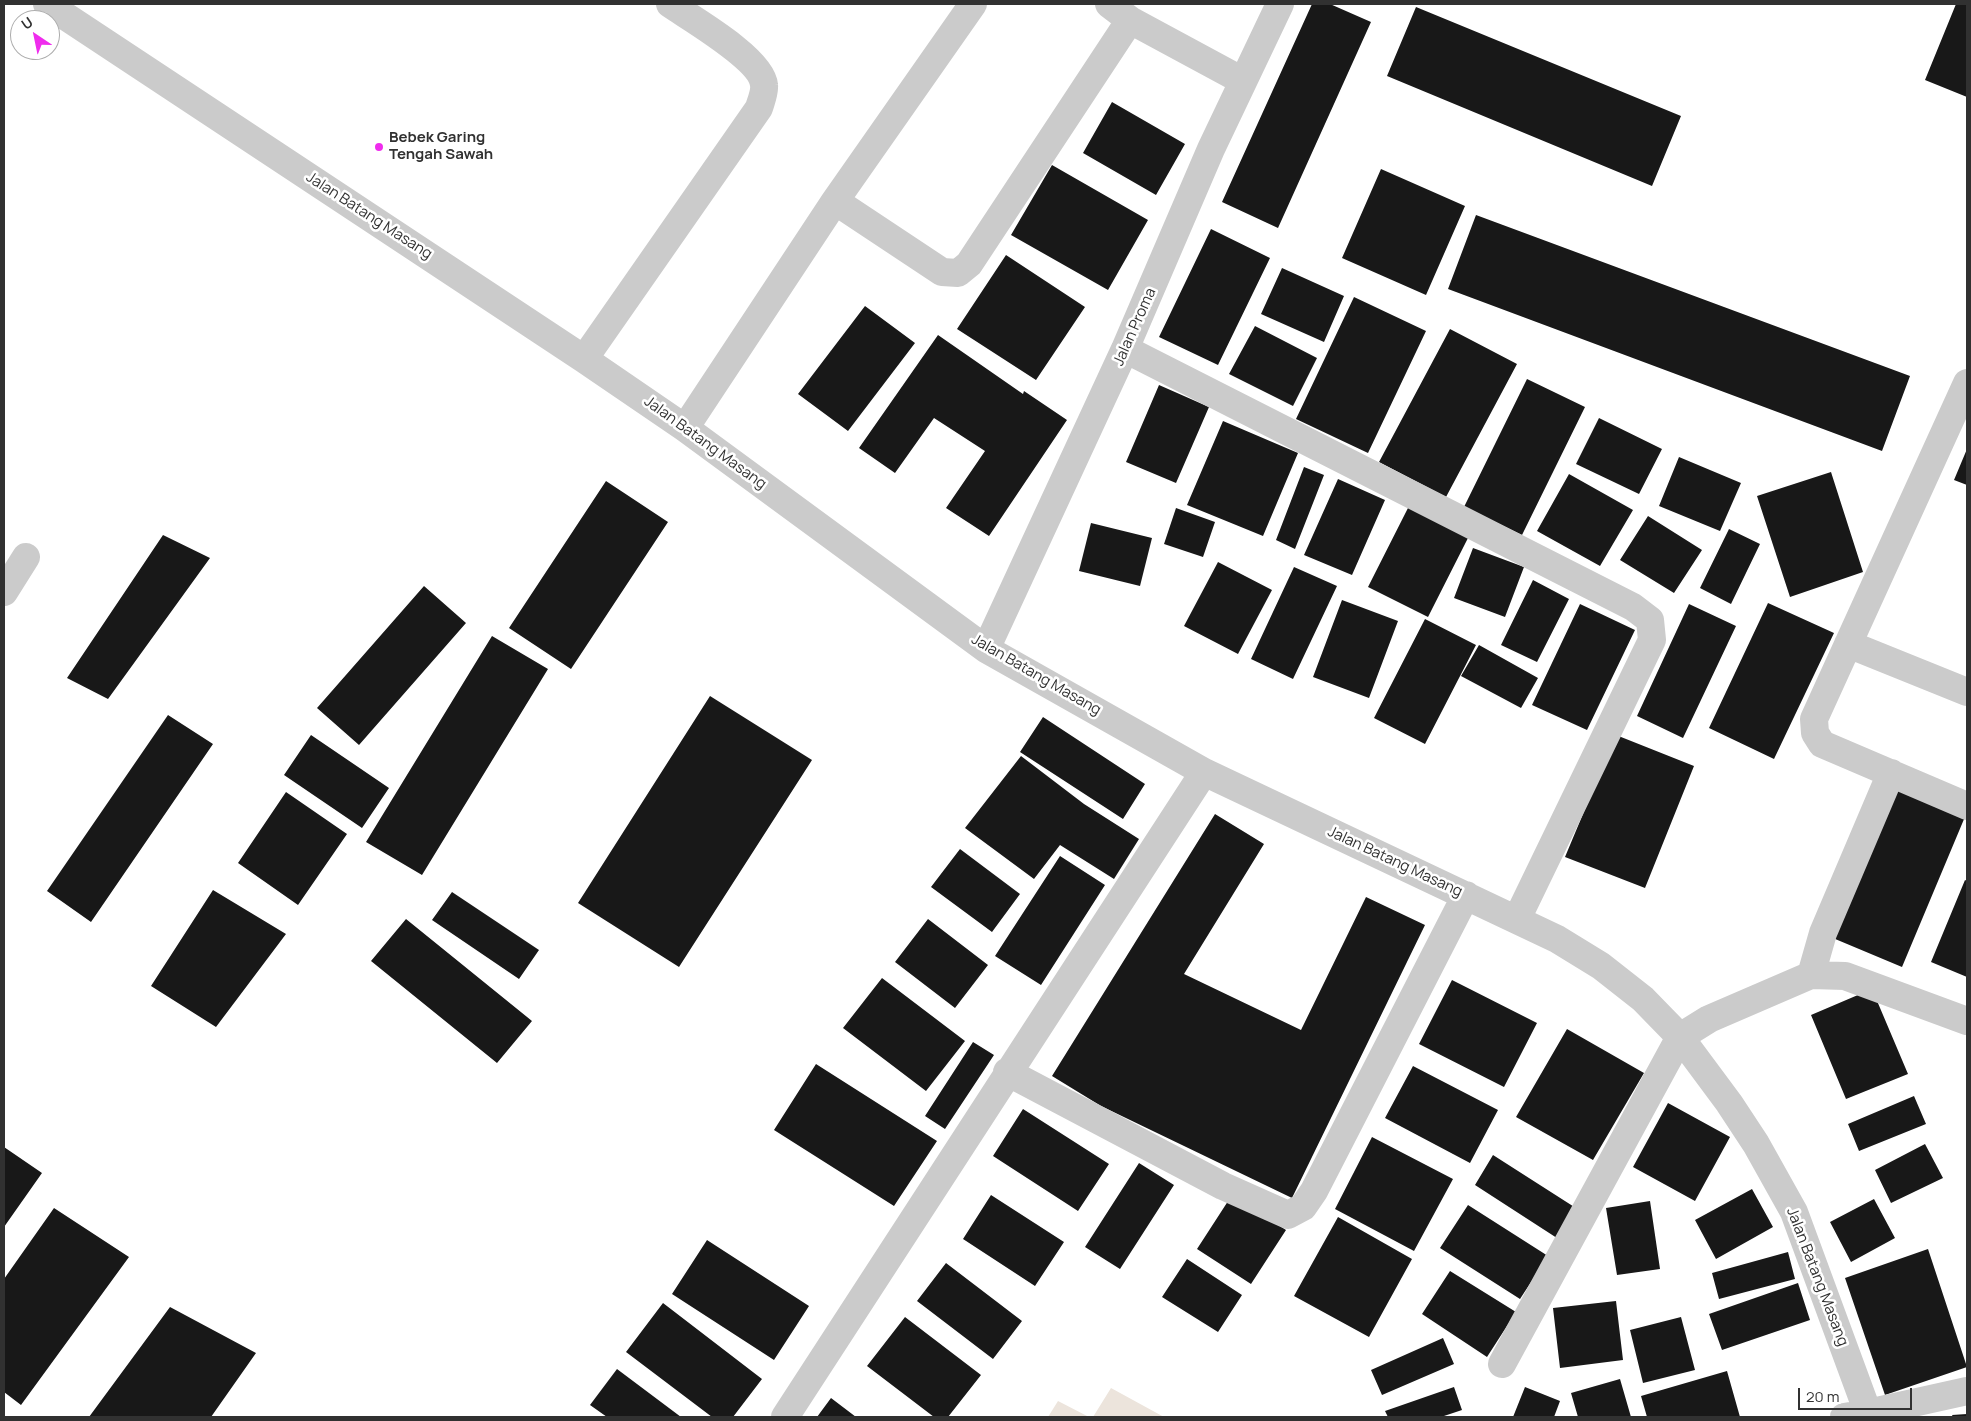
<!DOCTYPE html>
<style>
body{margin:0}
#map{position:relative;width:1971px;height:1421px;overflow:hidden;background:#fff;font-family:Manrope,sans-serif}
canvas{display:block}
.frame{position:absolute;inset:0;border:5px solid #313131;pointer-events:none}
.north{position:absolute;left:10px;top:10px;width:50px;height:50px;box-sizing:border-box;background:#fff;border:1px solid #adadad;border-radius:50%;rotate:326deg;font-size:14px;font-weight:700;line-height:20px;text-align:center;color:#313131}
.north::after{content:'';display:block;margin:auto;width:18px;height:22px;background:#ef2ced;clip-path:polygon(50% 0,100% 100%,50% 72%,0 100%)}
.scale{position:absolute;left:1798px;top:1388px;width:114px;height:22px;box-sizing:border-box;border:2px solid #313131;border-top:0;padding-left:6px;font-size:15px;line-height:18px;white-space:nowrap;color:#313131;-webkit-text-stroke:4px #fff;paint-order:stroke}
</style>
<div id="map">
<canvas width="1971" height="1421"></canvas>
<div class="frame"></div>
<div class="north">U</div>
<div class="scale">20 m</div>
</div>
<script>
const g = document.querySelector('canvas').getContext('2d');
g.lineJoin = 'round';
function fill(path, color) { g.fillStyle = color; g.fill(path, 'evenodd'); }
function trace(path, color, width, dash) { g.strokeStyle = color; g.lineWidth = width; g.lineCap = dash ? 'butt' : 'round'; g.setLineDash(dash || []); g.stroke(path); }
function drawText(font, color, halo, rows, align = 'center') {
  g.font = font + ' Manrope,sans-serif'; g.lineWidth = 5; g.setLineDash([]); g.textBaseline = 'middle'; g.strokeStyle = halo; g.fillStyle = color; for (const [text, x, y, turn = 0] of rows) {
    g.save(); g.translate(x, y); g.rotate((+turn || 0) * Math.PI / 180); g.textAlign = isNaN(turn) ? turn : align; if (halo) g.strokeText(text, 0, 0); g.fillText(text, 0, 0); g.restore();
  }
}
fill(new Path2D(`
 M1111,1388l53,29h-71z
 M1058,1401l31,16h-41z`), '#ece4dc');
fill(new Path2D(`
 M1312,4h18l41,18 -93,206 -56,-26z
 M1956,4h11v93l-42,-17z
 M1416,7l265,109 -29,70 -265,-110z
 M1112,102l73,42 -29,51 -73,-42z
 M1052,165l96,55 -40,70 -97,-55z
 M1381,169l84,37 -39,89 -84,-37z
 M1476,215l434,161 -28,75 -434,-162z
 M1211,229l59,29 -52,107 -59,-28z
 M1006,255l79,52 -49,73 -79,-51z
 M1282,268l62,28 -20,46 -63,-28z
 M1354,297l72,34 -58,122 -72,-34z
 M865,306l50,37 -67,88 -50,-37z
 M1255,326l62,32 -24,48 -64,-32z
 M1450,329l67,35 -71,133 -67,-35z
 M938,335l85,59 1,-3 43,29 -78,116 -43,-28 39,-57 -51,-33 -39,55 -36,-25z
 M1527,379l58,28 -63,128 -58,-28z
 M1159,385l50,22 -33,76 -50,-21z
 M1599,418l63,31 -23,45 -63,-30z
 M1223,421l75,32 -35,83 -76,-31z
 M1967,449v36l-13,-5z
 M1679,457l62,26 -21,48 -61,-25z
 M1304,467l20,8 -29,74 -19,-9z
 M1831,472l32,100 -73,25 -33,-101z
 M1569,474l64,36 -33,56 -63,-35z
 M1338,479l47,21 -33,75 -48,-20z
 M606,481l62,41 -97,147 -62,-41z
 M1409,506l60,30 -41,81 -60,-30z
 M1176,508l39,14 -12,35 -39,-13z
 M1648,516l54,34 -28,43 -54,-33z
 M1091,523l61,15 -12,48 -61,-15z
 M1729,529l31,15 -29,60 -31,-16z
 M163,535l47,23 -102,141 -41,-21z
 M1473,548l51,19 -19,50 -51,-19z
 M1218,562l54,28 -34,64 -54,-28z
 M1294,567l43,19 -44,93 -42,-20z
 M1533,580l36,19 -32,63 -36,-17z
 M424,586l42,37 -107,122 -42,-37z
 M1342,600l56,21 -29,77 -56,-21z
 M1768,603l66,30 -60,126 -65,-31z
 M1580,604l55,26 -48,100 -55,-25z
 M1689,604l47,22 -53,112 -46,-22z
 M1425,619l51,26 -51,99 -51,-26z
 M492,636l56,33 -126,206 -56,-33z
 M1479,645l59,33 -17,30 -60,-32z
 M710,696l102,64 -133,207 -101,-64z
 M168,715l45,29 -122,178 -44,-31z
 M1043,717l102,67 -22,35 -103,-67z
 M311,735l78,53 -27,40 -78,-53z
 M1616,735l78,31 -49,122 -80,-31z
 M1021,756l63,48 55,35 -25,40 -54,-34 -26,34 -69,-51z
 M1895,778l72,34 -65,155 -74,-31z
 M286,792l61,42 -49,71 -60,-42z
 M1215,814l49,30 -80,130 117,56 65,-133 59,28 -133,273 -191,-92 -49,-30z
 M960,849l60,45 -28,38 -61,-45z
 M1060,856l45,29 -64,100 -46,-29z
 M1965,880l2,1v96l-36,-15z
 M213,890l73,44 -70,93 -65,-41z
 M452,892l87,58 -20,29 -87,-59z
 M406,919l126,102 -35,42 -126,-102z
 M928,919l60,46 -33,43 -60,-46z
 M882,978l83,63 -39,50 -83,-63z
 M1452,980l85,43 -33,64 -85,-43z
 M1872,989l36,85 -62,25 -35,-84z
 M1567,1029l77,44 -51,87 -77,-43z
 M973,1042l21,13 -49,74 -20,-13z
 M816,1064l121,77 -43,65 -120,-76z
 M1413,1066l85,44 -28,53 -85,-45z
 M1914,1096l12,28 -67,27 -11,-27z
 M1668,1103l62,34 -35,64 -62,-34z
 M1023,1109l86,55 -31,47 -85,-55z
 M1372,1137l81,42 -39,72 -79,-42z
 M1925,1144l18,34 -52,25 -16,-33z
 M4,1147l38,26 -38,54z
 M1493,1155l86,55 -19,30 -85,-55z
 M1139,1163l35,22 -54,84 -35,-22z
 M1752,1189l21,38 -57,32 -21,-39z
 M991,1195l73,47 -29,44 -72,-47z
 M1232,1195l54,35 -35,54 -54,-35z
 M1874,1199l21,39 -44,24 -21,-40z
 M1650,1201l10,68 -43,6 -11,-67z
 M1468,1205l80,51 -28,43 -80,-51z
 M54,1208l75,49 -108,148 -17,-13v-113z
 M1338,1217l74,42 -43,78 -75,-41z
 M707,1240l102,66 -35,54 -102,-66z
 M1928,1249l39,118 -82,28 -40,-117z
 M1788,1252l7,27 -76,20 -7,-26z
 M1187,1259l55,36 -24,37 -56,-35z
 M946,1263l76,58 -29,38 -76,-58z
 M1450,1271l66,41 -29,45 -65,-43z
 M1798,1283l12,37 -88,30 -13,-36z
 M1616,1301l7,59 -63,8 -7,-60z
 M663,1303l99,76 -29,38h-21l-86,-65z
 M170,1307l86,46 -45,64h-122z
 M905,1317l76,58 -33,42h-14l-67,-51z
 M1681,1317l14,53 -52,13 -13,-53z
 M1443,1338l11,26 -72,31 -11,-25z
 M617,1369l64,48h-74l-17,-12z
 M1727,1371l13,46h-93l-6,-21z
 M1620,1379l11,38h-53l-7,-24z
 M1454,1387l8,23 -21,7h-53l-3,-6z
 M1525,1387l35,14 -6,16h-41z
 M831,1398l25,19h-39z
 M1967,1414v3h-14l-1,-2z`), '#181818');
trace(new Path2D(`
 M47,4l537,355 101,69 301,221 218,123 353,167 44,27 42,33 37,38 49,66 27,41 38,68 74,201 -24,4
 M1130,20l113,61
 M835,201l107,71 16,1 11,-9 161,-244 -21,-16
 M1125,349l508,258 17,13 2,20 -135,279
 M584,359l175,-251c2,-7 6,-16 5,-23 -2,-26 -72,-66 -94,-81
 M1967,383l-153,336 1,14 7,11 145,62
 M685,428l150,-227 138,-197
 M4,592l22,-35
 M1848,644l119,48
 M986,649l139,-300 86,-200 69,-145
 M1811,975l12,-42 68,-160
 M1007,1072l216,114 65,29 15,-8 11,-16 152,-296
 M1502,1364l178,-327 29,-18 102,-44 34,1 122,45
 M785,1417l419,-645
 M1867,1417l1,-4 99,-22`), '#cbcbcb', 28);
for (const [x, y, r, color] of [
 [379,147,5,"#ef2ced"]
]) { const dot = new Path2D(); dot.arc(x, y, r, 0, 2 * Math.PI); g.fillStyle = color; g.fill(dot); trace(dot, '#fff', 2); }
drawText('bold 15px', '#313131', '#fff', [
 ["Bebek Garing",389,138],
 ["Tengah Sawah",389,155]
], 'left');
drawText('15px', '#313131', '#fff', [
 ["Jalan Batang Masang",369,216,33],
 ["Jalan Proma",1135,327,-66],
 ["Jalan Batang Masang",705,443,36],
 ["Jalan Batang Masang",1036,675,30],
 ["Jalan Batang Masang",1395,862,25],
 ["Jalan Batang Masang",1817,1277,69]
]);
</script>
